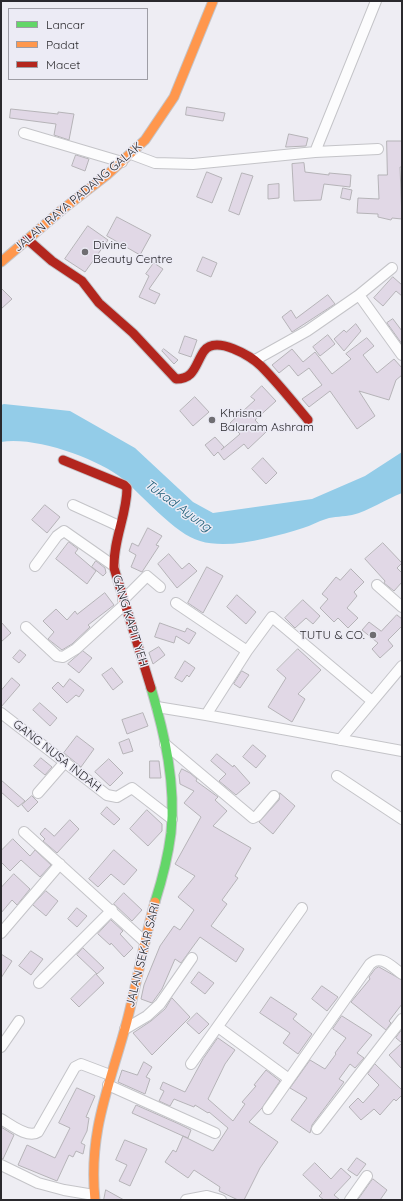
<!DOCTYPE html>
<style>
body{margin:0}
#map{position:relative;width:403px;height:1201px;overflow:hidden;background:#eeedf3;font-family:Quicksand,sans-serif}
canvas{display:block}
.frame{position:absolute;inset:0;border:2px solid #2a292d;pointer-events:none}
.legend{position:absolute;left:8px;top:8px;width:140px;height:72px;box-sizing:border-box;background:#ecebf5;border:1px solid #9e9da5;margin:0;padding:5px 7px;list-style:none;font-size:12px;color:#2a292d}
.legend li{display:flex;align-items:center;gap:8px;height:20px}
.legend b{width:20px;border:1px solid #9e9da5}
</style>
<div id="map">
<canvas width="403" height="1201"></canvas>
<div class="frame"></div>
<ul class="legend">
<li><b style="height:5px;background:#63d668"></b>Lancar</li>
<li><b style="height:5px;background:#ff974d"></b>Padat</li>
<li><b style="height:5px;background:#b3261e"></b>Macet</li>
</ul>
</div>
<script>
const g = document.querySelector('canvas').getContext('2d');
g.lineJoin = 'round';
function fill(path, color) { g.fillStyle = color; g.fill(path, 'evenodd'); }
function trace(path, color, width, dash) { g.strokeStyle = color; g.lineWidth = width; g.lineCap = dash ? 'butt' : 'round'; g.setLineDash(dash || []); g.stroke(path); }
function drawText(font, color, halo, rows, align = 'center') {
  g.font = font + ' Quicksand,sans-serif'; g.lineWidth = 3; g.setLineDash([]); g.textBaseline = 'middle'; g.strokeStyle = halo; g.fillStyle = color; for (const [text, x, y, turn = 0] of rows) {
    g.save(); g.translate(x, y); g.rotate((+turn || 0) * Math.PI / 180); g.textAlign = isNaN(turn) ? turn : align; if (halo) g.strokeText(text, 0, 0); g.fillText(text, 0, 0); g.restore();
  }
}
fill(new Path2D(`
 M4,404l66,7 65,37 58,54 20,11 99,-14 53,-23 37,-24v41c-16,6 -33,18 -50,22 -8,2 -18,1 -26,4 -8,2 -15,7 -23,9 -29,9 -74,22 -103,13 -25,-7 -57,-45 -77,-62 -26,-21 -89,-43 -122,-37v-37z`), '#93cce8');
const building = new Path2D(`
 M187,107l38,6 -2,8 -37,-6z
 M11,109l47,5v-2l16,2 -5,26 -15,-5 2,-11 -46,-6z
 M289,134l19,4 -2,8 -20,1z
 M387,141h15v26h-2l2,52 -10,-1 -1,2 -13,-3v-3l-21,-1 1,-15 21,1 -1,-24h9z
 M76,155l13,4 -4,12 -13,-5z
 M304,163l1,9 24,3v-2l22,2 -1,12 -26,-3 -3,16 -27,1 -2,-37z
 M207,172l15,6 -10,25 -15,-6z
 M242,173l11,3 -14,39 -10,-4z
 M279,184v14l-11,1v-14z
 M343,188l9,2 -2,10 -9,-2z
 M117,217l34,18 -11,20 -33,-19z
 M88,226l20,14 -23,32 -20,-13z
 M203,257l14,6 -6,14 -14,-6z
 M154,263l9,6 -14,20 11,5 -5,10 -16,-7 10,-21 -3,-2z
 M393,277l9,8v11l-6,-5 -13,15 -9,-8z
 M1,288l11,11 -11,10z
 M328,295l7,9 -43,28 -10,-15 9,-7 5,8z
 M393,319l9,12v13l-15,-21z
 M356,324l5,7 -17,20 -10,-12 10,-9 2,2z
 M328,335l7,9 -15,12 -7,-9z
 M185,336l12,4 -6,17 -12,-4z
 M367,338l7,8 -11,9 14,18 17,-14 8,9v7l-6,5 -7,20 -30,-9 16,25 -18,13 -27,-38 -21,16 -7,-8 20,-14 -13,-17 -11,8 -9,-11 -10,8 -7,-8 20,-16 11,13 12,-10 17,22 19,-15 -5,-5z
 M164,349l14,11 -4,4 -12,-13z
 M262,386l14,15 -21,19 11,12 -18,17 -4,-5 -20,16 -6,-8 -4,4 -9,-11 10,-8 9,10 -3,3 12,-10 7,-6 -10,-11 25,-23 -4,-3z
 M195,397l14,15 -16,14 -13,-15z
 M263,458l14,15 -11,11 -14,-15z
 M45,505l15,12 -13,16 -15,-13z
 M148,528l14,8 -6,9 3,1 -17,26 -11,-5 5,-12 -7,-4 3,-8 6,3z
 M69,542l9,7 -3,4 21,18 -9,13 -31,-25z
 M383,543l19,20 -5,5 5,5v9l-8,9 -10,-8 1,-2 -20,-22z
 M169,554l13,15 7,-6 8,8 -20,17 -19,-24z
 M96,561l9,7 1,5 -3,3 -11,-9z
 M207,567l16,9 -20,37 -15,-10z
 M351,569l13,13 -10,10 3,4 -10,12 11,10 -10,10 -10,-10 -4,4 -14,-14 8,-9 -6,-5 14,-17 4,3z
 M105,593l9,12 -26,20 2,2 -18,17 -10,6 -14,-11 6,-7 -11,-11 13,-12 11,11 8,-9 2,3z
 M237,595l19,17 -10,12 -19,-17z
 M303,600l17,16 -7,8 -7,-6 -11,10 -10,-10z
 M397,615l5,4v7l-14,14 5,6 -13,12 -8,-9 6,-6 -16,-13 7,-8 12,9z
 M1,622l10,11 -10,9z
 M160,623l25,9 2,-4 9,5 -7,11 -13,-8 -2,7 -19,-6z
 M159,647l6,8 -12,9 -4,-11z
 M298,649l23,21 -23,24 7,5 -13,23 -24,-15 18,-29 -9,-8z
 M20,650l6,5 -7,8 -6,-5z
 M83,651l9,7 -13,15 -11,-9z
 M185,661l10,7 -6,9 -2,-2 -5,7 -7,-4z
 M112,668l11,14 -10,8 -11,-15z
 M242,671l7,4 -9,13 -6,-4z
 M12,678l8,7 -19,22v-16z
 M70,679l14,11 -5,7 -3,-2 -9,8 -15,-15 6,-6 5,5z
 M40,703l17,15 -7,8 -17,-16z
 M143,713l5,13 -21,8 -5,-14z
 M77,736l17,13 -13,18 -17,-14z
 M129,739l4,12 -10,3 -4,-11z
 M253,745l13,11 -10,12 -13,-11z
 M217,754l16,13 1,-2 16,18 -14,12 -17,-14 7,-7 -15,-13z
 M41,758l11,9 -7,8 -11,-9z
 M109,759l14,14 -13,13 -15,-14z
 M150,761h9l2,17h-11z
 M182,769l8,4 7,6 -1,2 22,16 -3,3 12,11 -14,15 38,22 -16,28 3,2 -16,22 5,4 -16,22 33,23 -8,13 -36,-25 -19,26 -6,-4 -13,30 -10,14 -11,-4 3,-14 16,-39 14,-20 6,4 14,-20 -16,-13 17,-21 -20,-12 26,-47 -17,-14 10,-12 -14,-7 -1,-9z
 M1,780l24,21 -7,6 -17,-15z
 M280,793l15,13 -22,28 -14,-12 20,-22z
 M32,796l6,6 -10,10 -6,-7z
 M107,807l13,12 -6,6 -13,-11z
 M147,810l15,14v7l-14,15 -18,-17z
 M70,820l9,9 -22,24 -14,-12 2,-2 -5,-5 5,-6 9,8z
 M13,839l17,17 5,-6 16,15 -11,12 -19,-17 -11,11 -9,-9v-11z
 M114,850l23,20 -13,15 -13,-11 -13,13 -9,-8z
 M14,874l16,15 -13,16 -5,-5 -11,13v-25z
 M46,891l12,10 -12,15 -13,-11z
 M124,893l18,17 -10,11 -18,-17z
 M77,908l10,8 -10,11 -9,-8z
 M111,920l12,11 -3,3 13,14 -9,9 -13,-14 -1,2 -12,-11z
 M83,948l21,20 -7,6 -20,-19z
 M31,951l12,8 -12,16 -12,-9z
 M1,954l11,7 -11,17z
 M379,967l23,13v24l-13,17 2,2 -5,7 -35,-28 19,-23 -1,-2 6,-8z
 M199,972l15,11 -9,11 -14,-11z
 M96,974l8,9 -25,24 -8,-8z
 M322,986l16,11 -11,14 -15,-12z
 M271,997l26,17 -4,5 19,15 -14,20 -15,-11 7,-10 -30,-20z
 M172,998l18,19 -38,38 -19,-22 18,-12 14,-12z
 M197,1013l12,11 -10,10 -12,-11z
 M342,1016l30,19 -15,18 7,5 -9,10 -5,-4 -11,15 5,3 -32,43 -2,8 -19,-13 16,-22 -17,-10 20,-28 15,9 11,-15 -1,-1 11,-15 -13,-9z
 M401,1031l1,2v36l-13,-14 13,-12 -6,-5z
 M218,1038l17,12 -10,14 -17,35 25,22 12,-17 -3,-2 14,-16 -2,-1 12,-15 14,11 -18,27 -13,14 29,20 -18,26 -16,32h-6l-19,-9 1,-4 -26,-17 -6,8 -23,-16 8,-12 3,2 7,-16 -51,-23 4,-8 43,19 12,6 -3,8 -5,-2 30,15 15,-23 -19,-16 -1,1 -13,-8 -1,2 -20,-8 -4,7 -11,-5 5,-10 -4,-2 3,-7 22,10 18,-33z
 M144,1062l8,5 -6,10 4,2 -5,15 -27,-12 4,-12 15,5z
 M375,1064l27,26v5l-6,6 -2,-2 -14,16 -6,-6 -13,11 -12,-13 9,-9 5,5 16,-18 -11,-11z
 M77,1088l18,8 -9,21 3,1 -2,13 -6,12 4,2 -2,9 -7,-3 -3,6 -4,-2 -12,26 -39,-16 9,-20 28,13 15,-30 -11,-5z
 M1,1127l13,8 -11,24h-2z
 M125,1140l22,9 -17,37 -11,-5 8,-16 -11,-5z
 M357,1158l9,6 -9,12 -9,-6z
 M315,1163l16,16 10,-11 10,9 -17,18 6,5h-16l-5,-4 3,-3 -19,-18z
 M373,1179l14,11 -7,10h-22z
 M106,1190l18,10h-20z`);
fill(building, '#e1d8e6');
trace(building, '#b5b3b7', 1);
const street = new Path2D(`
 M24,133l98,29
 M315,152l61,-151
 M131,154l24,9 38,1 122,-12 63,-3
 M359,295l33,-27
 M255,360l52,-29 52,-36 43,60
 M73,505l46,21
 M35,566l22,-30 7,-5 50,35
 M377,585l25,22
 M123,600l24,-24 13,11
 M176,603l71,48
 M26,627l31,29 6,1 13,-8 48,-44
 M157,707l49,8 196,36
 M1,713l106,82 10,2 15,-9 40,31
 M206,715l41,-64 25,-34 100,84
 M340,740l62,-74
 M165,744l88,74 4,-2 17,-20
 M337,776l65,43
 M38,793l27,-31
 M24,832l120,109
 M1,933l59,-69
 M39,983l73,-73
 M218,1027l71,52
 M125,1029l22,-13 13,-12 32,-46
 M1,1047l18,-26
 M191,1064l111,-156
 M108,1085l107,48
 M268,1109l102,-145c11,-10 21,2 32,10
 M1,1119c9,5 27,20 37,13l37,-65 6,-3 29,11
 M317,1129l85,-110
 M1,1165l37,18 26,7 30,5
 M186,1200l21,-4 14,4
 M350,1200l17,-24`);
const fast = new Path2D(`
 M151,688c14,47 25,96 20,145 -3,24 -9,47 -16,69`);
const slow = new Path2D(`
 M1,262l62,-53 44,-34 38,-35 29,-43 39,-96
 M95,1200c-7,-69 15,-115 32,-179 10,-39 17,-80 28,-119`);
const jam = new Path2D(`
 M27,239l25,22 30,20 17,22 34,30 43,46c19,0 19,-15 28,-28 12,-16 47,5 57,15 17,17 32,36 47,54
 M63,460l61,25 3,3c0,27 -14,52 -13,80l37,120`);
trace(street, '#c4c4c8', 12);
trace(fast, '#c4c4c8', 11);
trace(slow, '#c4c4c8', 11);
trace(jam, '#c4c4c8', 11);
trace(street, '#fcfcfd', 10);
trace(fast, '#63d668', 9);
trace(slow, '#ff974d', 9);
trace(jam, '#b3261e', 9);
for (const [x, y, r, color] of [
 [85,252,4,"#6f6e72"],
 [212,420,4,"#6f6e72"],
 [373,635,4,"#6f6e72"]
]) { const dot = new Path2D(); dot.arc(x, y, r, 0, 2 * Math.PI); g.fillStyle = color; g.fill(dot); trace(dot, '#ecebf5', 1.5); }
drawText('12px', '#2a292d', '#ecebf5', [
 ["JALAN RAYA PADANG GALAK",78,197,-40],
 ["GANG KAPIT YEH",130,621,73],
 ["GANG NUSA INDAH",57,756,38],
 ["JALAN SEKAR SARI",143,955,-76]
]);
drawText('12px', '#2a292d', '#ecebf5', [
 ["Divine",93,245],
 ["Beauty Centre",93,259],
 ["Khrisna",220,413],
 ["Balaram Ashram",220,427],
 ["TUTU & CO.",365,635,"right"]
], 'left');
drawText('italic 13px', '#1a5b75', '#ecebf5', [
 ["Tukad Ayung",178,506,36]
]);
</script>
